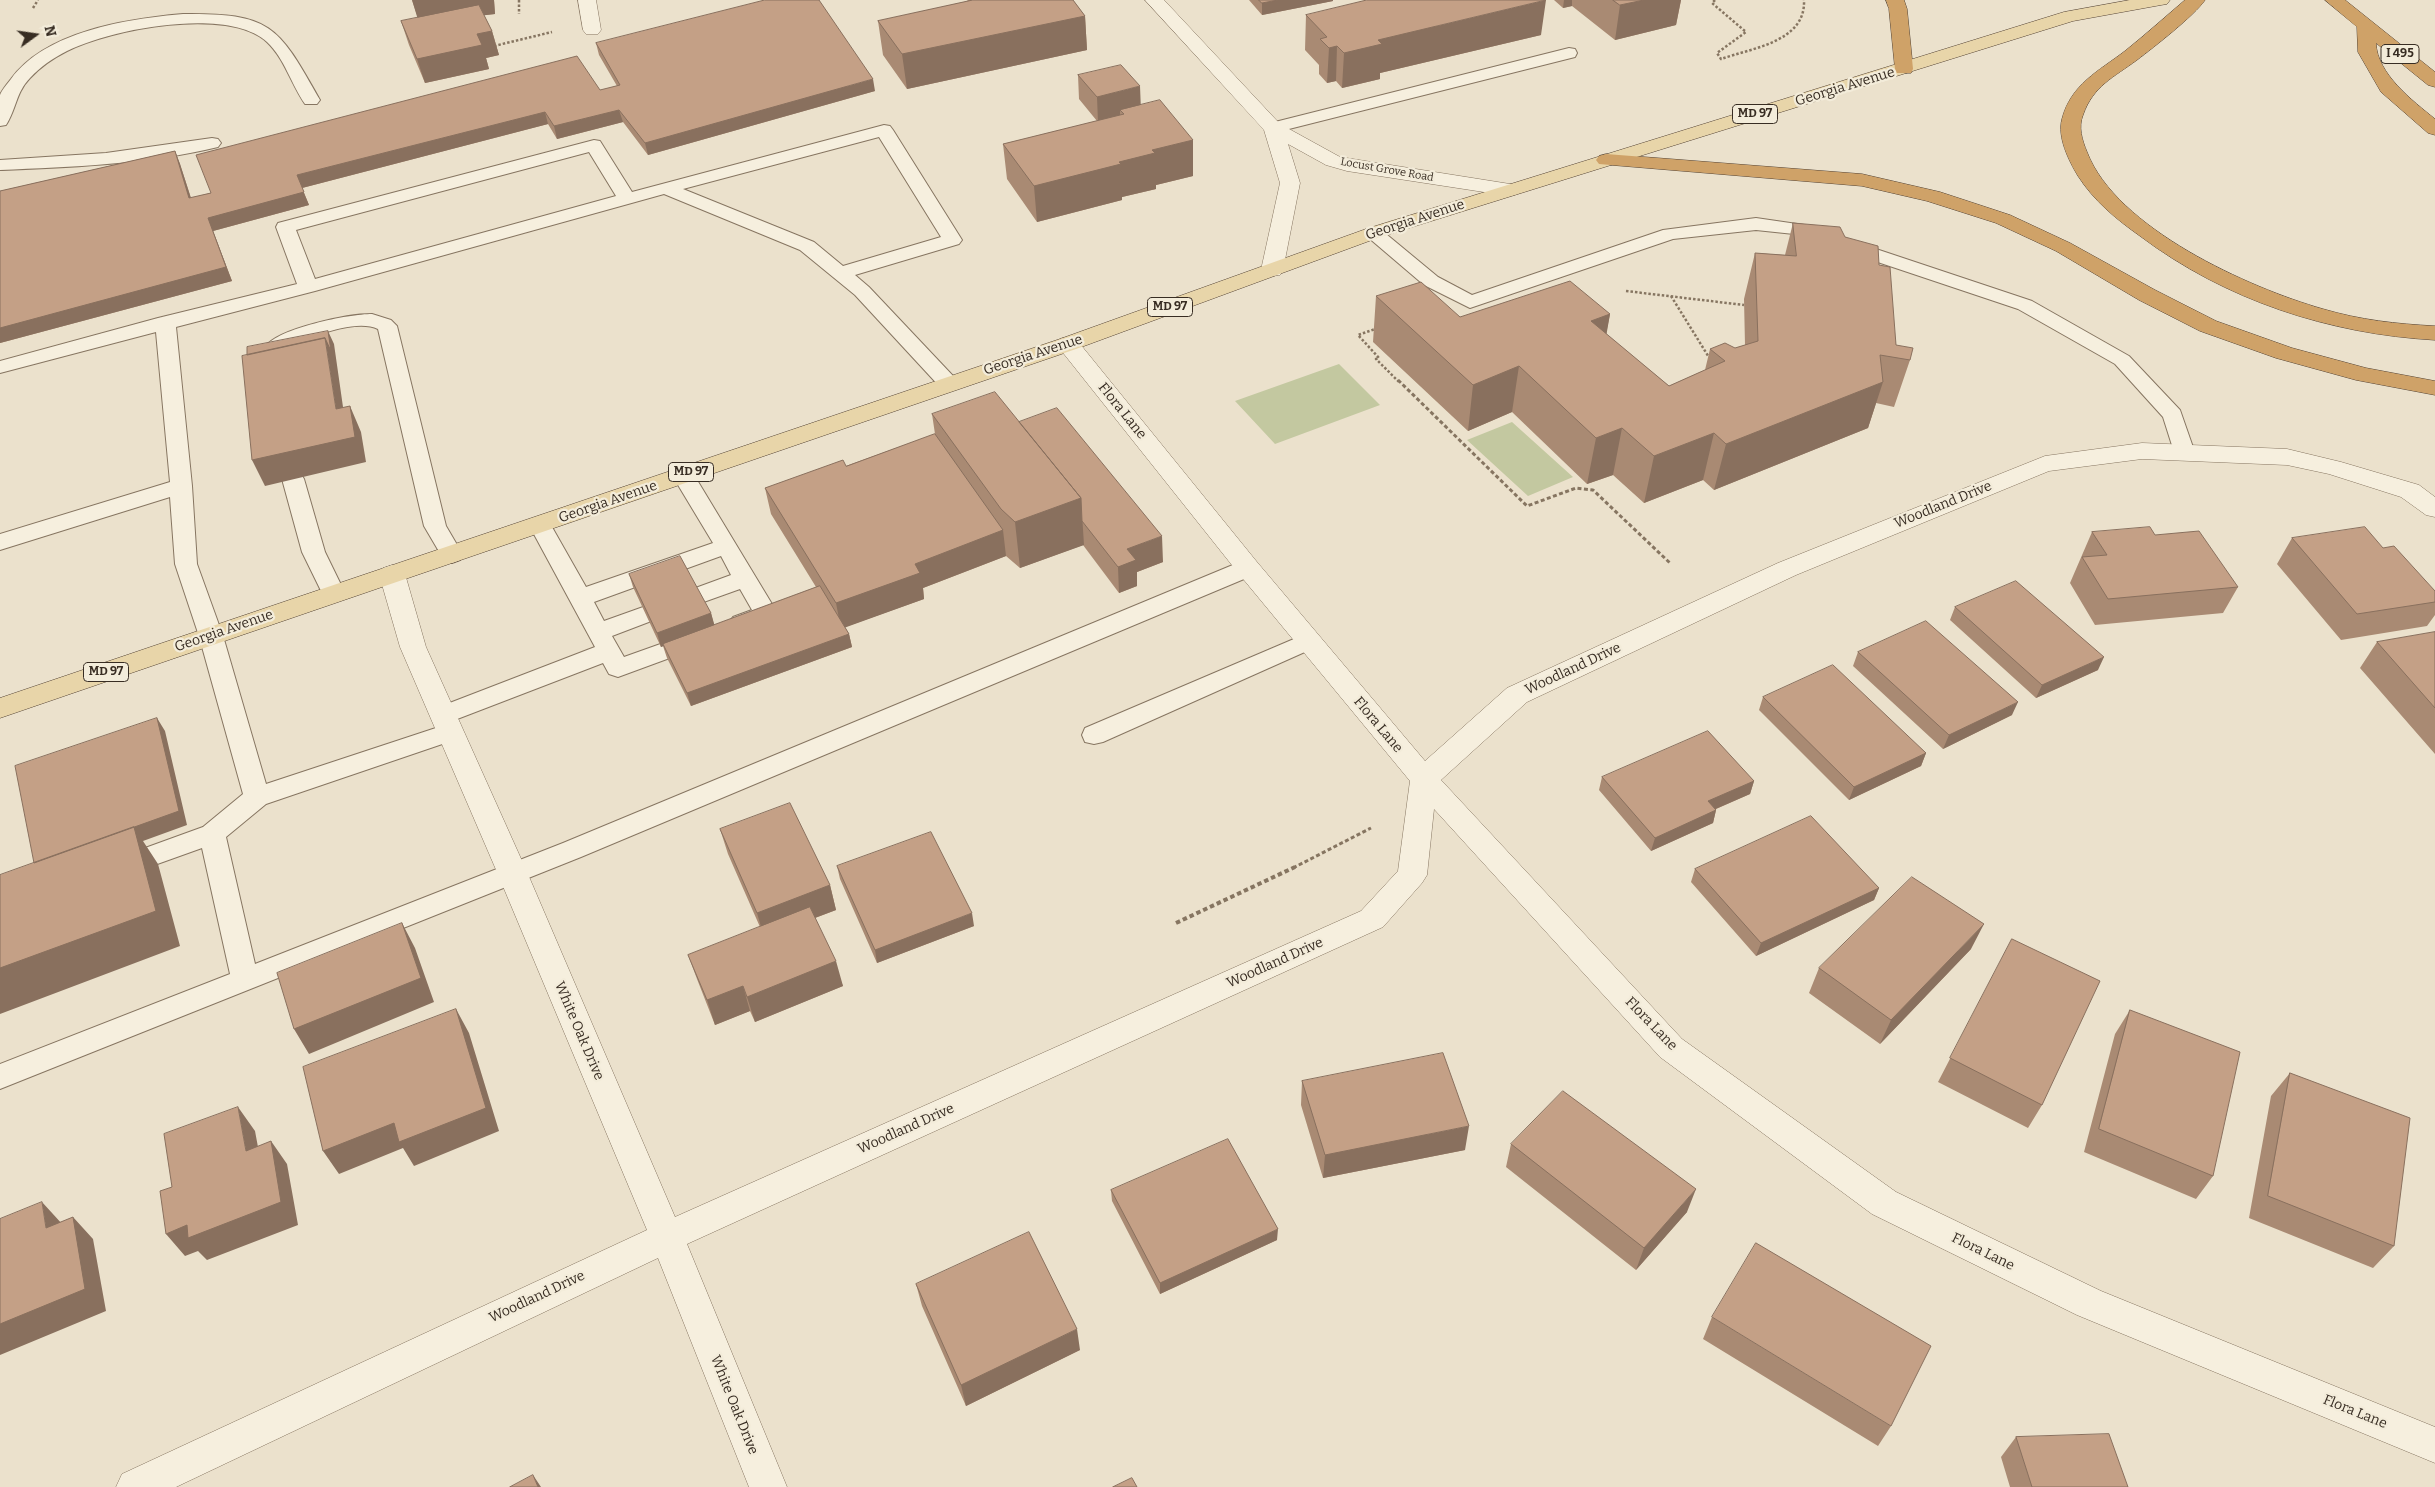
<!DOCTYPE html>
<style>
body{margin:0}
#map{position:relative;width:2435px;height:1487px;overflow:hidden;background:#ebe1cc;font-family:Bitter,serif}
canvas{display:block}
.north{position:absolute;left:10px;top:10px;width:50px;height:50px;-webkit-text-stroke:4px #f3ecda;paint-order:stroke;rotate:76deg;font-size:14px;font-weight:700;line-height:20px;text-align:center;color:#382d23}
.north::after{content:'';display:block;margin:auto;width:18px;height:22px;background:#382d23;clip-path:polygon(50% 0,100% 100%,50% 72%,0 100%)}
</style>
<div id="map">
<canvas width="2435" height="1487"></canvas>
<div class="north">N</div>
</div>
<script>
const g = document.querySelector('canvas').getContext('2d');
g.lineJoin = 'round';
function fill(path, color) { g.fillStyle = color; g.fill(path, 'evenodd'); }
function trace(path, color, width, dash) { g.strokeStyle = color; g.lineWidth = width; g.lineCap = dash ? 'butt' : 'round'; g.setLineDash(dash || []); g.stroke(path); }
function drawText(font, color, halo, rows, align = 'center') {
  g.font = font + ' Bitter,serif'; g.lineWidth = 4.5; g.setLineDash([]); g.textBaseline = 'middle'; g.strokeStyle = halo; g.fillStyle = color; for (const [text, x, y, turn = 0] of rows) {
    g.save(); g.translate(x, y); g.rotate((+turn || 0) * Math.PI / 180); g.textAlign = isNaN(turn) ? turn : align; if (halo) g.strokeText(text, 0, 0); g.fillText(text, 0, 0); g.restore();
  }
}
fill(new Path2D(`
 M1339,364l41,41 -105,39 -40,-43z
 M1512,422l61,55 -45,19 -61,-56z`), '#c3c8a0');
const lane = new Path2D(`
 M183,14c89,-1 95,12 137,86l-3,4h-12c-14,-20 -20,-45 -38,-62 -39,-36 -156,-13 -200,9 -14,7 -27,16 -37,27 -14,14 -14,32 -24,47l-6,1c0,-9 0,-22 0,-31 2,-5 7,-11 11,-16 35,-48 116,-60 172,-65z
 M1569,48l6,1 2,4 -2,4 -302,76 -6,-1 -3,-4 3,-4z
 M884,125l6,1 3,4 69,110 -3,4 -104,31 14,12 86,91 3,5 -3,5 -7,1 -7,-1 -86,-93 -55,-45 -136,-56 -349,97 -139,36 16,159 5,78 26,72 43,148 185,-61 9,3 3,6 -3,6 -194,66 -40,33 29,127 308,-121 677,-281 8,-2 8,2 3,6 -3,6 -675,283 -581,232v-25l230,-90 -28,-126 -81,29 -9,-3 -4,-7 4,-7 91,-33 40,-33 -44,-158 -24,-72 -5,-67 -170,53v-16l170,-52 -14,-150 -156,41v-12l158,-43 139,-34 -21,-57 2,-4 316,-83 6,1 32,51zM879,137l62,100 -98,29 -29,-24 -131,-53zM589,152l27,44 -301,83 -19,-49z
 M212,138l6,1 3,4 -3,4c-70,17 -146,20 -218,23v-10l106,-7z
 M1756,218l48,7 228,76 97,55 51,54 15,43 -3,5 -8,2 -8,-2 -13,-41 -48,-53 -97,-55 -224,-75 -38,-4 -83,9 -203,69 -46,-23 -61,-52 3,-4h14l58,48 34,18 191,-65z
 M372,314l19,6 6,6 49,200 17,29 -3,5 -8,3 -8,-3 -20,-34 -46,-197c-23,-11 -72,9 -93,21l1,6 -3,4 -7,2 -7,-2 -4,-13c13,-19 84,-33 107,-33z
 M683,468l8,2 87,144 -4,6 -33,11 -8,-2 -4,-6 4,-6 19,-7 -12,-21 -42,15 -8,-2 -4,-6 4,-6 41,-15 -10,-19 -127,46 10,19 42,-15 8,2 4,6 -4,6 -42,16 12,21 73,-26 8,2 4,6 -4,6 -87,32 -9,-3 -6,-11 -151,58 -9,3 -9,-3 -3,-6 3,-6 161,-62 -66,-122 3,-5 8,-2 8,2 38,67 127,-44 -41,-68 3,-5z
 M293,472l8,2 3,5 21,73 20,41 -4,6 -8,2 -8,-2 -23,-47 -20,-73 3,-5z
 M1308,633l8,2 4,6 -4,6 -213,95 -9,2 -9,-2 -3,-7 3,-7z`);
const street = new Path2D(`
 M578,0h18l5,30 -3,4h-12l-3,-4z
 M1145,0h19l116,124 60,33 170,27 7,2 3,4 -3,4 -7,2 -163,-25 -21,-6 -38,-21 12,39 -17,87 -3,5 -8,1 -8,-1 -3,-5 19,-87 -16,-53z
 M1068,337l8,2 181,223 168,199 82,-73 271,-125 267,-107 97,-13 145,6 54,13 78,23 16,12v20l-9,-2 -25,-18 -72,-23 -42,-9 -145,-6 -93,12 -253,104 -269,127 -86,78 241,259 214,153 205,99 334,136v36l-358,-148 -205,-101 -212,-157 -226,-248 -7,66 -5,8 -39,44 -696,317 100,243h-38l-91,-229 -482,229h-60l6,-13 525,-244 -150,-358 -97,-225 -21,-73 4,-6 9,-3 9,3 4,6 21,73 101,225 148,345 686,-306 37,-40 12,-90 -171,-207 -179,-225 -3,-5 3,-5z`);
const primary = new Path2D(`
 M2130,0h40l-3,4 -6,1 -88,16 -693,216 -304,112 -1076,369v-20l1060,-359 306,-110 698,-217z`);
const highway = new Path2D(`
 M1886,0h18l3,9 6,60 -2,4h-14l-2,-4 -6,-60z
 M2185,0h20c-11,16 -51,47 -68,60 -23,17 -44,26 -54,55 -5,12 -1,25 4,37 29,76 162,136 236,157 37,11 74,15 112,17v14c-106,-6 -210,-40 -295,-104 -24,-17 -46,-35 -62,-60 -9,-15 -21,-39 -16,-57 9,-35 37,-48 63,-68 20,-16 40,-34 60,-51z
 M2325,0h20l90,72v15l-7,-2 -52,-42c1,31 37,58 59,76v16l-7,-2 -47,-41 -23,-40 -1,-25z
 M1606,154l256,20 78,18 70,23 60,28 85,47 61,31 76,27 74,20 69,13v14l-79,-15 -80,-22 -76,-27 -61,-31 -83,-49 -60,-28 -69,-22 -65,-15 -263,-22 -3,-4 3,-4z`);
trace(lane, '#867561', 2);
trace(street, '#867561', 1);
trace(primary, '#554435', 1);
trace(highway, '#554435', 1);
trace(new Path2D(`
 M519,0v14
 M1715,0l-3,3 34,29 -29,21 4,6c31,-11 85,-17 83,-59
 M33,8l5,-8
 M494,46l58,-14
 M1626,291l118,14
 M1671,296l39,63
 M1378,328l-20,7 21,23 -3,1 23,23`), '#867561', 2.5, [2.5, 2]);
trace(new Path2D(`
 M1398,380l129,126 49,-18 17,2 77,73
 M1293,868l78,-40`), '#867561', 3, [4, 2.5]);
trace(new Path2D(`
 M1176,923l119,-56`), '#867561', 4, [4.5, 3]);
fill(lane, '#f6efde');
fill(street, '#f6efde');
fill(primary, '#e8d5a9');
fill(highway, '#cfa268');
fill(new Path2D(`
 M412,0h82l1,14 -11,1 8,16 7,24 -13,3 3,11 -64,14 -16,-38 -8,-24 17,-3z
 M967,0h106l12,16 2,34 -180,39 -24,-34 -5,-34 90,-20z
 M1249,0h84v1l-71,14z
 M1554,0h127l-5,25 -61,15 -43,-34 -9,2z
 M1306,15l235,20 -161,38v6l-38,9 -6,-7 -9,2 -8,-9v-9l-14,-15z
 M596,43l279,48 -227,64 -25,-33 -66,17 -9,-15 -246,64 7,17 -96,26 19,50 -232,62v-152l175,-40 5,13 11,34 426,-112 -18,-31z
 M1078,75l63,30 52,35v36l-37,9v4l-34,8v3l-85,22 -30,-43 -4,-35 94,-23 -18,-22z
 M1793,223l52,14 34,28 17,80 14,15 -16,47 -18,-4 -8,25 -154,62 -11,-10 -59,23 -31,-28 -26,9 -75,-72 -44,19 -95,-89 3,-46 84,21 150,-3 -4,20 63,52 36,-16 5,-21 25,-1 10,-3 -1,-46 11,-46 30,2z
 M932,414l87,8 144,140 -26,10v14l-18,7 -36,-48 -63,23 -14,-12 -83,32 1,11 -79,28 4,7 3,13 -161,59 -24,-48 -4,-12 -2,1 -28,-60 -4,-13 82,39 3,12 102,-38 -45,-73 -6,-26 81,-22 89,-32z
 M2092,532l63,3 83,52 -15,26 -128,12 -25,-42z
 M2292,538l91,10 52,43v24l-8,11 -86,14 -64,-76z
 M1955,607l143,63 -62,28 -86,-78z
 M2435,632v122l-75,-86 17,-26z
 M1858,652l154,63 -69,34 -90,-83z
 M1763,697l163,56 -5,13 -72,34 -90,-90z
 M1602,777l152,4 -4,13 -34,15v1l-3,13 -62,28 -52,-61z
 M720,829l110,56 6,25 -21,8 28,68 -88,36 -5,-11 -35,14 -18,-46 -9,-24 72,-28 -32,-73z
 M837,866l137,60 -97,37 -37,-84z
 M1695,869l184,19 -5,12 -118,56 -65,-74z
 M2012,939l30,166 -14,23 -90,-46z
 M1971,949l-91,95 -71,-51 10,-25z
 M2130,1010l83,166 -17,23 -112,-47 31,-118z
 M2290,1073l104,173 -21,22 -124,-50 22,-122z
 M1302,1081l163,69 -142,28 -22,-73z
 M1511,1144l176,68 -51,58 -130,-103z
 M1111,1190l166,50 -117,54 -48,-93z
 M916,1284l164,66 -114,56 -44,-100z
 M1712,1317l179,109 -13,20 -175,-107z
 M2016,1437l112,50h-118l-9,-30z`), '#a98a73');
fill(new Path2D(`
 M412,0h82l1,14 -76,9z
 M1278,0h55v1l-71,14v-12z
 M1546,0l-5,35 -161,38v6l-38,9 2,-35 34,-13z
 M1564,0h8v6l-9,2z
 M1644,0h37l-5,25 -61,15 5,-35z
 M1085,16l2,34 -180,39 -5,-35z
 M492,31l7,24 -13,3 3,11 -64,14 -8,-24 60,-25z
 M1337,46l-1,35 -9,2 2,-35z
 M873,79l2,12 -227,64 -3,-12z
 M1140,86l1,25 -17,3 -4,-4v6l-22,6 -1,-25z
 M619,110l4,12 -66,17 -3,-13z
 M545,112l3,12 -246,64 7,17 -96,26 19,50 -232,62v-15l208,-110 89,-43z
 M1193,140v36l-37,9v4l-34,8v3l-85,22 -3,-36 85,-24 33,-12z
 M175,151l5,13 15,47 -6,-13z
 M1610,314l-8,46 -11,-39z
 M328,331l6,13 13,91 -11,-26 -11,-71z
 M1519,366l-7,46 -44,19 5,-46z
 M1883,382l-15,46 -154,62 12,-46z
 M350,406l11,26 5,30 -101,24 -13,-26z
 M1622,428l-9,47 -26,9 9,-46z
 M1714,433l-11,47 -59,23 10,-47z
 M1081,498l3,47 -64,23 -5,-46z
 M1003,530l3,26 -83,32 1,11 -83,30 -5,-26 79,-39z
 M1162,536l1,26 -26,10v14l-18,7 -1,-26 9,-18z
 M711,613l4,14 -54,20 -4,-14z
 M849,634l3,13 -161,59 -4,-13z
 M2104,657l-6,13 -62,28 6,-13z
 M2018,702l-6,13 -69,34 6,-14z
 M157,718l8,13 22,94 -44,16 15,23 22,82 -180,68v-46l34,-104z
 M1926,753l-5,13 -72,34 5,-13z
 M1754,781l-4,13 -46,20 4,-13z
 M1716,810l-3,13 -62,28 4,-13z
 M830,885l6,25 -72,27 -7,-24z
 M1879,888l-5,12 -118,56 5,-13z
 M972,913l2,13 -97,37 -2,-13z
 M402,923l13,25 19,54 -125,52 -15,-25z
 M1984,924l-13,25 -91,95 11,-24z
 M836,961l7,25 -88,36 -8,-25z
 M743,986l7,25 -35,14 -8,-25z
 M456,1009l13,24 30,98 -85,35 -11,-18 -64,26 -16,-23z
 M238,1107l17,24 8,43 -17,-23z
 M1469,1126l-4,24 -142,28 2,-23z
 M271,1141l16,23 11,61 -91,35 -9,-9 -13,5 -19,-22z
 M1696,1189l-9,23 -51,58 8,-22z
 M42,1202l21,23 -17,3z
 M73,1217l20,22 13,72 -106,44v-31z
 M1278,1229l-1,11 -117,54v-11z
 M1077,1329l3,21 -114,56 -5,-21z
 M533,1475l8,12h-3z`), '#89705e');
const building = new Path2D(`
 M765,0h54l54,79 -228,64 -26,-33 -65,16 -9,-14 -248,63 7,17 -96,26 18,49 -226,61v-137l175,-40 14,47 22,-5 -15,-38 381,-99 23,34 20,-5 -24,-42z
 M973,0h100l12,16 -183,38 -24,-33z
 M1259,0h19l-16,3z
 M1367,0h179l-168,40 4,4 -38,9 -7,-7 -8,2 -9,-9 7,-2 -21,-22z
 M1613,0h31l-24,5z
 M479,5l13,26 -15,3 5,11 -65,14 -16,-38z
 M1121,65l19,21 -43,11 -19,-22z
 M1160,100l33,40 -41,10 3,3 -36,9 2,2 -87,22 -31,-42 121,-30 -4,-4z
 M1793,223l47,4 5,10 33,9 1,19 11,2 6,78 17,3 -3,12 -30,-5 3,27 -157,62 -12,-11 -60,23 -32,-28 -26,10 -77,-72 -46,19 -97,-89 45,-14 39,35 110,-36 40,33 -19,7 78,65 56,-25 -15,-12 15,-6 10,5 23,-7 -3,-88 41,3z
 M328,331l3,20 -6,-13 -78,17v-8z
 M325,338l11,71 14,-3 5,31 -103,23 -10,-104z
 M995,392l86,106 -66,24 -14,-13 -69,-95z
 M1057,408l105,128 -35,13 9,11 -18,7 -36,-46 -1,-23 -62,-76z
 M935,434l68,96 -88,34 5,9 -84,30 -71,-115 78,-28 3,6z
 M2150,527l5,8 44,-4 39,56 -130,12 -26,-42 25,-2 -15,-23z
 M2365,527l18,21 11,-2 41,45v11l-78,12 -65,-76z
 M680,556l31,57 -54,20 -28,-59z
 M2016,581l88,76 -62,28 -87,-78z
 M820,586l29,48 -162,59 -24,-49z
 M1926,621l92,81 -69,33 -91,-83z
 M2435,632v76l-58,-66z
 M1833,665l93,88 -72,34 -91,-90z
 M157,718l22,93 -145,52 -19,-97z
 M1708,731l46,50 -46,20 8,9 -61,28 -53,-61z
 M790,803l40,82 -73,28 -37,-84z
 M1811,816l68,72 -118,55 -66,-74z
 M134,827l22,84 -156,57v-93z
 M931,832l41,81 -97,37 -38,-84z
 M1912,877l72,47 -93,96 -72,-52z
 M810,907l26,54 -89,36 -4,-11 -36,14 -19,-45z
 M402,923l19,55 -127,51 -17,-56z
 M2012,939l88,42 -58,124 -92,-47z
 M456,1009l30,99 -87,34 -5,-19 -71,28 -20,-84z
 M2130,1010l110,42 -27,124 -114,-47z
 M1443,1053l26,73 -144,29 -23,-74z
 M2290,1073l120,45 -16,128 -126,-50z
 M1563,1091l133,98 -52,59 -133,-104z
 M238,1107l8,44 25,-10 10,61 -93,36 -1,-13 -21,9 -6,-43 12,-4 -8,-53z
 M1228,1139l50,90 -118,54 -49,-93z
 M42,1202l4,26 27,-11 12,72 -85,35v-105z
 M1029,1232l48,97 -116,56 -45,-101z
 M1756,1243l175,103 -40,80 -179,-109z
 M2109,1434l19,53h-96l-16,-50z
 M533,1475l5,12h-28z
 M1132,1478l5,9h-24z`);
fill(building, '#c4a086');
trace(building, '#89705e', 1);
drawText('11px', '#382d23', '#f3ecda', [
 ["Locust Grove Road",1387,170,10]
]);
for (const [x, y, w] of [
 [2400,54,38],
 [1755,114,45],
 [1170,307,45],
 [691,472,45],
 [106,672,45]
]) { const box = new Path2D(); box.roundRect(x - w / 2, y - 9.5, w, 19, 4); g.fillStyle = '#f3ecda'; g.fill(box); trace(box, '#382d23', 1); }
drawText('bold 12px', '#382d23', null, [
 ["I 495",2400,54],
 ["MD 97",1755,114],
 ["MD 97",1170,307],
 ["MD 97",691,472],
 ["MD 97",106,672]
]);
drawText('14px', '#382d23', '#f3ecda', [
 ["Georgia Avenue",1845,87,-17],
 ["Georgia Avenue",1415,220,-18],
 ["Georgia Avenue",1033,355,-18],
 ["Flora Lane",1122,411,51],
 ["Georgia Avenue",608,502,-19],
 ["Woodland Drive",1943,505,-22],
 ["Georgia Avenue",224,631,-19],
 ["Woodland Drive",1573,669,-25],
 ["Flora Lane",1378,725,50],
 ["Woodland Drive",1275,963,-24],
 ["Flora Lane",1651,1024,46],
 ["White Oak Drive",579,1031,67],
 ["Woodland Drive",906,1129,-24],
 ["Flora Lane",1983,1252,26],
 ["Woodland Drive",537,1297,-25],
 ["White Oak Drive",734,1405,68],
 ["Flora Lane",2355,1412,22]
]);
</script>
